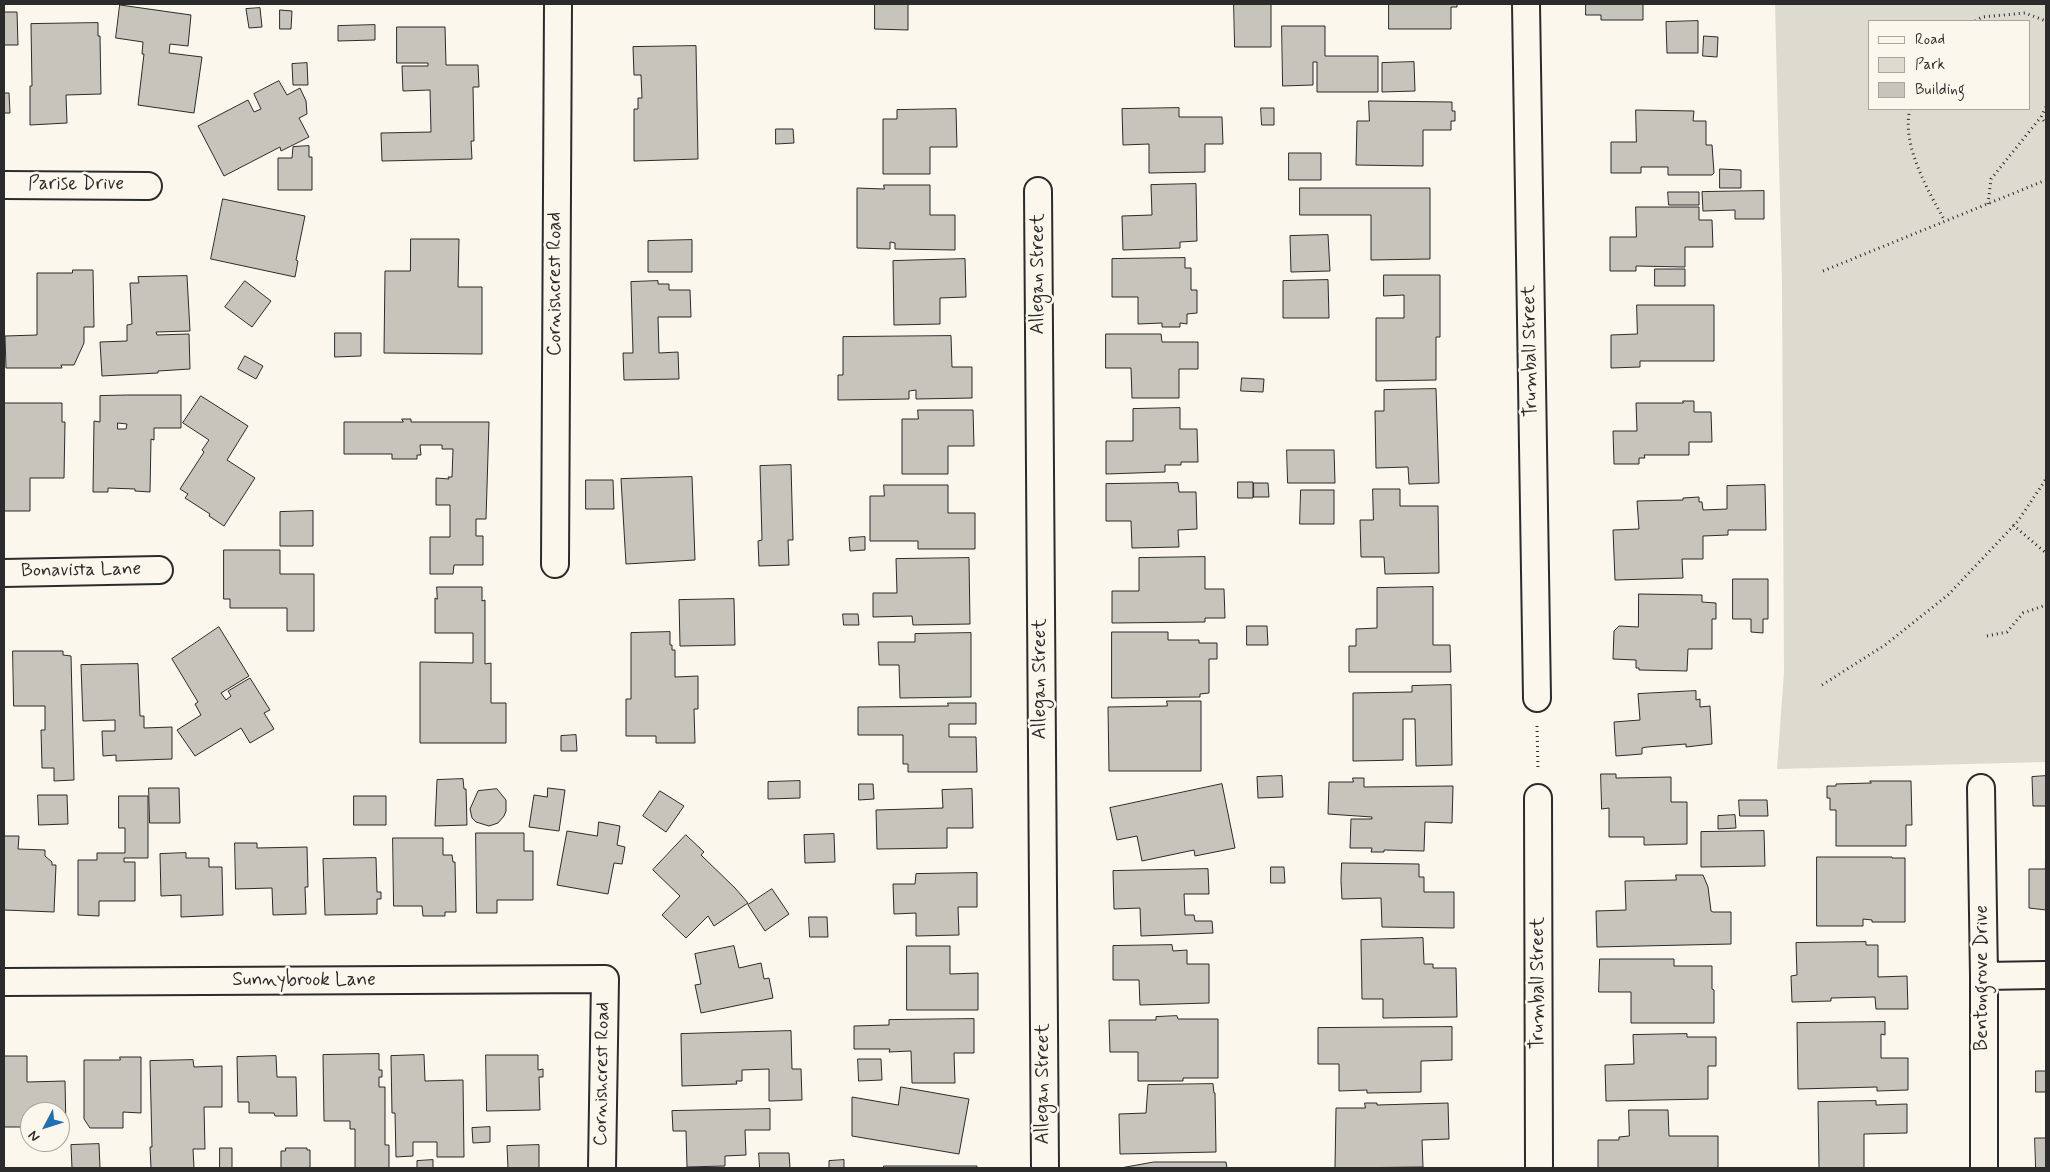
<!DOCTYPE html>
<style>
body{margin:0}
#map{position:relative;width:2050px;height:1172px;overflow:hidden;background:#fbf7ec;font-family:Mynerve,sans-serif}
canvas{display:block}
.frame{position:absolute;inset:0;border:5px solid #2b2b2b;pointer-events:none}
.legend{position:absolute;left:1868px;top:20px;width:162px;height:90px;box-sizing:border-box;background:#fbf7ec;border:1px solid #a8a59f;margin:0;padding:6px 9px;list-style:none;font-size:15px;color:#2b2b2b}
.legend li{display:flex;align-items:center;gap:10px;height:25px}
.legend b{width:25px;border:1px solid #a8a59f}
.north{position:absolute;left:20px;top:1102px;width:50px;height:50px;box-sizing:border-box;background:#fbf7ec;border:1px solid #a8a59f;border-radius:50%;rotate:230deg;font-size:14px;font-weight:700;line-height:20px;text-align:center;color:#2b2b2b}
.north::after{content:'';display:block;margin:auto;width:18px;height:22px;background:#1f6fb2;clip-path:polygon(50% 0,100% 100%,50% 72%,0 100%)}
</style>
<div id="map">
<canvas width="2050" height="1172"></canvas>
<div class="frame"></div>
<ul class="legend">
<li><b style="height:6px;background:#fbf7ec"></b>Road</li>
<li><b style="height:14px;background:#dddad0"></b>Park</li>
<li><b style="height:14px;background:#c7c4bc"></b>Building</li>
</ul>
<div class="north">N</div>
</div>
<script>
const g = document.querySelector('canvas').getContext('2d');
g.lineJoin = 'round';
function fill(path, color) { g.fillStyle = color; g.fill(path, 'evenodd'); }
function trace(path, color, width, dash) { g.strokeStyle = color; g.lineWidth = width; g.lineCap = dash ? 'butt' : 'round'; g.setLineDash(dash || []); g.stroke(path); }
function drawText(font, color, halo, rows, align = 'center') {
  g.font = font + ' Mynerve,sans-serif'; g.lineWidth = 5; g.setLineDash([]); g.textBaseline = 'middle'; g.strokeStyle = halo; g.fillStyle = color; for (const [text, x, y, turn = 0] of rows) {
    g.save(); g.translate(x, y); g.rotate((+turn || 0) * Math.PI / 180); g.textAlign = isNaN(turn) ? turn : align; if (halo) g.strokeText(text, 0, 0); g.fillText(text, 0, 0); g.restore();
  }
}
fill(new Path2D(`
 M1775,4h271v758l-269,7 7,-97 -2,-391zM1869,21h160v88h-160z`), '#dddad0');
const building = new Path2D(`
 M875,4h33v26l-33,-1z
 M1234,4h37v43h-36z
 M1389,4h68v3h-6v22h-62z
 M1586,4h57v16h-42v-5h-15z
 M120,5l71,10 -3,31 -18,-2 -1,9 33,4 -8,56 -56,-8 6,-51h-2l1,-12 -27,-4z
 M260,8l2,19 -13,1 -3,-19z
 M280,10l12,1 -1,18h-11z
 M4,12h13l1,33h-14z
 M1698,21v32h-31l-1,-31z
 M98,23v13h2l1,58 -35,1 1,28 -37,2v-39h2l-1,-62z
 M375,25v15l-37,1v-15z
 M1282,26h43v30h53v36h-61v-30h-4v23l-30,1z
 M397,27h48l1,38h32l1,22h-6l1,54h-3l1,18 -90,2 -1,-28 50,-1 -1,-42 -27,1 -1,-25h26v-3h-31z
 M1704,36l14,1 -1,20 -14,-1z
 M696,46l2,113 -64,2v-52h4v-11h4l-1,-23h-7l-1,-28z
 M1414,62l1,29 -33,1v-29z
 M307,63l1,22h-15l-1,-21z
 M279,81l8,14 13,-7 6,13 1,13 -8,4 10,19 -28,14 -1,-4 -56,29 -26,-50 50,-26 6,12 7,-3 -7,-15z
 M4,93h5l1,20h-6z
 M1369,101l83,1v9h3v10h-4v9h-28v36l-67,-1 1,-44h12z
 M1179,108v9h43l1,27h-18v28l-56,1v-29l-26,1 -1,-36z
 M1261,108h13v17h-12z
 M956,109l1,38h-27v27h-47v-55h14v-9z
 M1636,110l58,1 -1,10h13v24h6l2,28 -2,2h-44v-8h-27v6h-30v-31h25z
 M776,129h17l1,14 -18,1z
 M309,146v11h3v33h-34v-32h14l1,-11z
 M1289,153h32v27h-32z
 M1720,169l21,1v18h-21z
 M1196,184l1,57 -17,1v6l-57,2 -1,-34 30,-1 -1,-30z
 M884,185h46v30h25v35l-60,-1v-6l-5,-1v7l-33,-1v-60l27,1z
 M1300,188h130v71l-59,1v-45h-71z
 M1764,191v28h-29v-9l-32,1 -1,-19z
 M1668,192h31v13h-30z
 M223,199l82,17 -9,44 2,1 -3,16 -84,-18z
 M1636,207h63v13h13l1,27h-28v20l-49,-1v5h-26v-34h26z
 M1328,235l2,36 -39,1 -1,-36z
 M411,239h48l-1,48h24v67l-98,-1 1,-82h25z
 M692,240v32h-44v-31z
 M1185,258v10h6v22h6v23l-10,1v10l-7,-1v4h-18v-4l-24,1v-27h-26v-38z
 M965,259l1,38 -26,1v26l-46,1 -1,-64z
 M1655,269h30v17h-30z
 M73,270h20l1,57h-10v16l-10,22h-13l1,3h-56l-1,-32 32,-1v-62h35z
 M1384,275h56v62h-4v43l-60,1v-63h28v-23l-20,1z
 M187,276l3,55 -34,1 1,3 32,-1 1,35 -32,2v2l-56,3 -2,-34 27,-1v-16l5,-1 -2,-41h9l-1,-6z
 M1328,280l1,38h-46v-37z
 M245,281l26,20 -19,26 -27,-20z
 M658,281v3h11v6h21l1,27h-33l1,36 19,-1 1,27 -55,1 -1,-27h10l-2,-71z
 M1637,305h77v56h-74v6l-29,1v-33l26,-1z
 M335,333h26v23l-26,1z
 M1106,334h55l1,8h36v27h-19v29h-47l-1,-30h-25z
 M951,336l1,31h20v31l-56,1v-9l-7,1v8l-71,1v-25h5v-38z
 M245,356l18,10 -7,13 -18,-10z
 M1242,378l22,1 -1,13 -22,-1z
 M1436,389l3,94 -30,1 -1,-17 -32,1 -1,-57h9v-21z
 M128,395h53v33h-27v12l-3,-1 -1,53 -15,-1v-2l-27,-1v4h-15l1,-71 6,1v-26zM118,423l9,1 -1,5h-8z
 M201,396l47,30 -21,34 28,18 -31,48 -15,-10 1,-2 -25,-16 3,-4 -8,-5 24,-37 -2,-2 7,-10 -26,-17z
 M1683,401h11v11h17l1,30h-23v13h-45l1,3h-6v6h-25l-1,-33h24l-1,-28h47z
 M4,403h58v19h3l-1,56h-34v33h-26z
 M1180,408v21h17l1,33h-17v3h-16v7l-59,2v-33h27v-32z
 M918,410h55l1,36h-26v28h-46v-55h16z
 M402,419h9v3h78l-3,97h-10v17h7v29h-29l-1,9h-23v-37h20v-32h-14v-27l13,1 -1,-2h4l1,-28h-11v-4h-22l1,10h-4v4h-25v-5h-48v-32h59z
 M1287,450h47l1,33h-47z
 M791,465l2,75h-5l1,25 -30,1 -1,-25 4,-1 -2,-74z
 M692,477l3,83 -69,4 -5,-85z
 M586,480h27l1,29h-28z
 M1238,482h15v16h-15z
 M1178,483l1,9h17l1,37 -19,1 1,17 -47,1 -1,-27h-25v-37z
 M1254,483h14l1,14h-15z
 M884,485h64v28h27v36h-57v-8h-48v-45h14z
 M1765,485l1,45h-38v5l-25,1v23h-21l1,19 -68,2 -2,-50 26,-1 -2,-28 46,-1v-2l16,-1v5h3l1,8 24,-1v-23z
 M1373,489h27v17h38l1,67 -54,1 -1,-17h-23l-1,-37h13z
 M1301,490h33v34h-34z
 M313,511v35h-33v-34z
 M865,537v13l-15,1 -1,-13z
 M224,550h56v24h34v57h-27v-23h-57v-9h-6z
 M1205,557v32h19l1,29h-20v4l-93,1v-32h27v-33z
 M969,558l1,66 -57,1 -1,-9 -39,1v-24h24l-1,-34z
 M1733,579h35v40h-5v14l-12,-1v-13h-18z
 M437,587h45v14l3,-1v64l6,-1v40h15v40h-86v-81l53,1v-30h-38v-35l2,1z
 M1433,587v58h17l1,27h-102v-26h7v-17l21,-1v-40z
 M1639,594l63,1v7l14,1v16h-4v30h-24l-1,22 -48,-1v-2h-3v-8l-23,-1 1,-28 5,-5 19,1z
 M734,599l1,46 -55,1 -1,-46z
 M843,614h15l1,11h-15z
 M1247,626h20l1,19h-21z
 M219,627l30,49 -28,17 5,7 5,-4 -3,-5 22,-13 20,32 -6,3 10,16 -24,14 -9,-15 -46,28 -18,-26 24,-15 -6,-11 3,-2 -26,-43z
 M670,632v13h2v5h3v27l23,-1v33h-4l1,34h-39v-7h-30v-37h5v-66z
 M1112,632h56v8h31v3h18v16h-8v34l-9,1v3l-88,1z
 M971,633v64l-71,1 -1,-33h-20l-1,-23h37v-8z
 M13,651h50v4l8,1 3,124 -20,1v-13h-12l-1,-38h4v-24h-31z
 M138,664l2,52h4v12l28,-1v32l-56,2v-6l-13,1 -1,-25h13v-11l-32,1 -2,-56z
 M1451,685l1,80 -36,1 -1,-47h-12v41l-50,1v-68l59,-1v-6z
 M1696,691v9l4,-1v8l10,-1 2,38 -26,3v-3l-39,3 -5,1v6l-26,2 -2,-34 26,-2 -2,-26z
 M1167,701h34v70h-92l-1,-64 59,-1z
 M948,703h28v21h-27v13h27l1,35h-69v-8h-5v-29h-45v-28l90,-1z
 M576,735l1,16h-16v-15z
 M1601,774h15v4l55,-1v25h16v42l-43,1v-8h-35v-29l-7,1z
 M1282,776l1,21 -25,1 -1,-21z
 M2046,776v30h-13l-1,-29z
 M1353,778h11v9l89,-1 -1,37 -27,-1 -1,29 -40,-1v2h-13l1,-4h-22l1,-29h21v-2l-44,-3 1,-32h24z
 M463,779l1,10h2l1,36 -32,1 2,-46z
 M800,781v17l-32,1v-17z
 M1870,781h41l1,44h-6v21h-70v-36h-6v-12h-3v-12h9v-2l35,-1z
 M859,784h14l1,15 -15,1z
 M1222,784l13,64 -40,8 -1,-6 -52,11 -5,-25 -20,4 -7,-32z
 M149,788h30l1,35h-30z
 M548,788l17,2 -6,41 -30,-4 5,-32 13,2z
 M497,789l9,11v11l-2,5 -6,7 -9,3 -13,-4 -4,-4 -2,-9 8,-18z
 M972,789l1,39h-26v20l-70,1 -1,-39 67,-2 -1,-18z
 M660,791l24,15 -18,26 -23,-16z
 M38,795h29l1,29 -29,1z
 M119,796h29v62h-24v4h11v39h-36v15l-21,-1v-55h19v-7h28v-25h-6z
 M354,796h32v29h-32z
 M1739,800h28l1,16h-28z
 M2046,814v96l-17,-2v-39h16z
 M1735,815l1,13 -18,1v-13z
 M599,822l21,4 -3,19 8,2 -3,17 -8,-1 -6,31 -51,-9 10,-54 30,5z
 M1764,831l1,35 -64,1v-35z
 M476,833h48v18h9v49h-36v13h-20z
 M834,834l1,28 -30,1 -1,-28z
 M686,835l18,17 -3,3 34,33 13,15 -34,23 -6,-10 -22,22 -24,-23 18,-19 -27,-26z
 M4,836h15l-1,13 27,1v6l7,6v3h4l-2,47 -50,-2z
 M393,838h50v17h9l1,7h2l1,50h-11v4h-22l-1,-10h-28z
 M235,843h22v5l50,-1 1,40h-3l1,27 -33,1 -1,-27 -36,1z
 M186,853v5h23v9h13l1,48 -42,2v-22l-20,1 -1,-42z
 M1817,857h75v1h13v64h-33v-2l-9,-1v7h-46z
 M376,858l1,34h4v7h-4v15l-52,1 -2,-56z
 M1342,863l77,1v13h5v15h30v36l-72,-1 -1,-29 -39,1 -1,-18z
 M1271,867h13l1,16h-14z
 M1208,869l1,25h-25l1,21h9l1,6h17l1,12 -72,3 -1,-28 -26,1 -1,-38z
 M977,873v34h-19l1,28 -43,1v-23l-22,1 -1,-30h22l1,-10z
 M1676,875h27l5,12 3,24 2,1h18v32l-134,3 -1,-36 30,-1 -1,-29 51,-1z
 M772,889l17,25 -24,17 -17,-26z
 M809,917h18l1,20h-18z
 M1423,938l1,26h9v4h23l1,49 -74,1v-19h-21l-1,-59z
 M1866,942v3h12v32l29,-1 1,33h-32l-1,-12 -44,1v3l-39,1 -1,-26 6,-1 -1,-32z
 M1172,945l1,6 14,-1v14h22v39l-69,2 -1,-25h-26v-34z
 M734,946l5,22 22,-5 3,16 5,-1 4,20 -72,15 -6,-28 6,-1 -6,-30z
 M907,946h43v28l28,-1v37h-71z
 M1600,959h74v7h38v23l2,1v33h-83v-31h-32z
 M1177,1016l1,3h40v59h-35v3h-45v-29h-28l-1,-32h47v-3z
 M974,1019v34h-20l1,30h-43l-1,-32 -22,1 1,-3h-36v-23l35,-1v-5z
 M1885,1022v13l-4,-1v24h27v32l-31,1v-4l-79,2 -1,-66z
 M1452,1027v33l-31,1v31l-54,1v-3l-28,1v-27h-21v-36z
 M791,1031l1,38h9l1,31 -33,1v-32l-27,1v11h-6l1,3 -55,2 -1,-52z
 M1687,1034v3h29v29h-8v33l-102,2 -1,-36 29,-1 -1,-29z
 M379,1054v16h3v7h-3v10h6v58h4v23h-34v-39h-5v-8h-26l-1,-66z
 M424,1055l1,26 38,-1 1,77h-27v-15h-24v14l-17,1 -1,-44h-3l-1,-57z
 M486,1055h52v15l5,-1v8h-4l1,33 -53,1z
 M4,1056h23v26l38,-1 1,49h-6v-18h-30v15h-26z
 M276,1056l1,21h19l1,39h-22l-1,-3h-25v-11h-11l-1,-45z
 M120,1057h21v56l-18,-1v16h-33l-6,-9v-59h36z
 M858,1059h23l1,21 -23,1z
 M193,1060l1,7 28,-1v41h-18l1,42h-12l1,19h-43l-1,-21h2l-2,-86z
 M2036,1071h10v21h-10z
 M1213,1084l1,9h1l1,59 -96,2 -1,-40 27,-1 2,-28z
 M901,1087l68,12 -10,55 -107,-18v-39l46,8z
 M1876,1101v4l31,-1v29l-43,1v34h-45l-1,-66z
 M1365,1103h12v2l71,-2 1,36 -27,1 1,27 -88,1 1,-60h29z
 M770,1109v21h-25l1,25 -21,1v10l-38,1 -1,-36h-13l-1,-20z
 M1629,1110h39l1,26h49v32h-120v-28h21v-3l10,-1z
 M490,1127v15l-17,1 -1,-15z
 M2035,1138h11v30h-10z
 M99,1144l1,24h-28l-1,-23z
 M539,1145v23h-31l-1,-22z
 M220,1148h12v20h-12z
 M286,1148h21v2h3v18h-29v-17h4z
 M759,1153h30l1,15h-30z
 M433,1160v8h-16v-7z
 M844,1160v8h-15v-7z
 M1154,1162h72l1,6h-106z
 M884,1166h93v2h-93z`);
fill(building, '#c7c4bc');
trace(building, '#2b2b2b', 1);
const street = new Path2D(`
 M1526,4l11,694
 M4,185l144,1
 M1038,191l7,977
 M555,564l3,-560
 M4,573l155,-3
 M1981,788l3,188v192
 M1538,798l1,370
 M1984,976l62,-1
 M4,982l601,-3 -3,189`);
trace(street, '#2b2b2b', 30);
trace(new Path2D(`
 M1975,21l7,-4 43,-4 21,8
 M2046,107l-5,10 5,7
 M1910,109c-9,35 18,82 35,112
 M1988,204l3,-25 50,-62
 M1823,271l223,-91
 M2013,525l33,28
 M1987,636l20,-4 16,-19 23,-8
 M1822,685l63,-40 63,-50 70,-74 28,-42
 M1537,726l1,44`), '#2b2b2b', 3, [1, 4]);
trace(street, '#fbf7ec', 26);
drawText('19px', '#2b2b2b', '#fbf7ec', [
 ["Parise Drive",76,185],
 ["Allegan Street",1039,274,-90],
 ["Cornishcrest Road",556,284,-90],
 ["Trumball Street",1531,351,-91],
 ["Bonavista Lane",81,571,-1],
 ["Allegan Street",1041,679,-90],
 ["Bentongrove Drive",1983,978,-90],
 ["Sunnybrook Lane",304,981],
 ["Trumball Street",1539,983,-90],
 ["Cornishcrest Road",603,1074,-89],
 ["Allegan Street",1044,1084,-90]
]);
</script>
